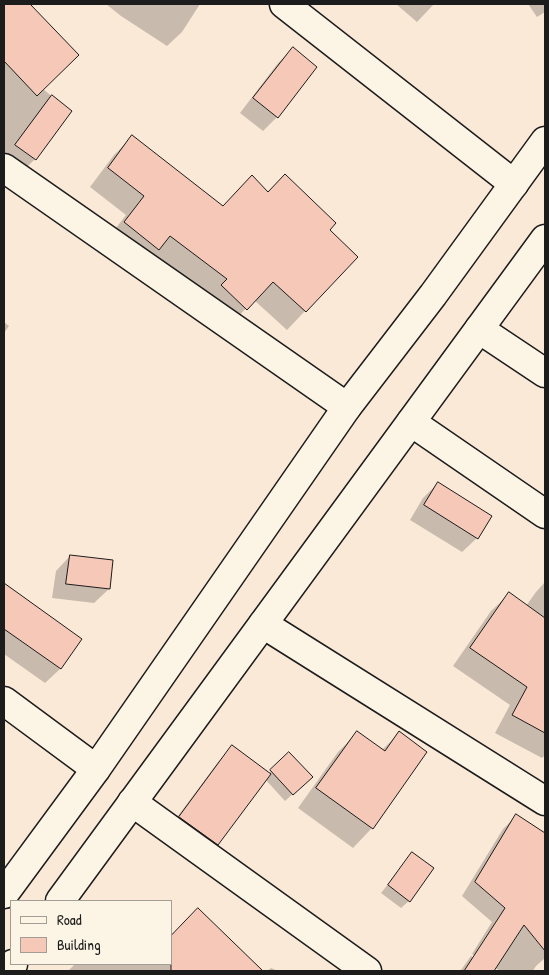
<!DOCTYPE html>
<style>
body{margin:0}
#map{position:relative;width:549px;height:975px;overflow:hidden;background:#fbe9d8;font-family:"Patrick Hand",sans-serif}
canvas{display:block}
.frame{position:absolute;inset:0;border:5px solid #1c1c1c;pointer-events:none}
.legend{position:absolute;left:10px;top:900px;width:162px;height:65px;box-sizing:border-box;background:#fcf5e5;border:1px solid #a29e95;margin:0;padding:6px 9px;list-style:none;font-size:15px;color:#1c1c1c}
.legend li{display:flex;align-items:center;gap:10px;height:25px}
.legend b{width:25px;border:1px solid #a29e95}
</style>
<div id="map">
<canvas width="549" height="975"></canvas>
<div class="frame"></div>
<ul class="legend">
<li><b style="height:6px;background:#fcf5e5"></b>Road</li>
<li><b style="height:14px;background:#f5c8b8"></b>Building</li>
</ul>
</div>
<script>
const g = document.querySelector('canvas').getContext('2d');
g.lineJoin = 'round';
function fill(path, color) { g.fillStyle = color; g.fill(path, 'evenodd'); }
function trace(path, color, width, dash) { g.strokeStyle = color; g.lineWidth = width; g.lineCap = dash ? 'butt' : 'round'; g.setLineDash(dash || []); g.stroke(path); }
fill(new Path2D(`
 M4,4h25l49,51 -35,34 28,23 -36,47 -15,15 -16,-13z
 M106,4h94l-18,28 -15,14 -46,-30z
 M396,4h38l-17,18z
 M528,4h17v8l-8,5z
 M293,49l-16,68 -14,14 -23,-18 38,-50z
 M132,137l91,70 45,-14 60,37 28,27 -69,73 -33,-30 -27,28 -121,-87 20,-26 -36,-28 24,-32z
 M4,322l5,4 -5,7z
 M438,483l39,55 -15,14 -52,-32 13,-22z
 M70,556l42,5 -3,28 -15,14 -42,-5 4,-27z
 M545,582v63l-9,13 9,5v92l-3,3 -47,-25 15,-28 -57,-39 38,-55 18,-17 17,12 10,-14z
 M4,584l76,55 -20,30 -15,14 -41,-29z
 M357,733l25,17 17,-17 -27,95 -19,20 -55,-40 40,-56z
 M233,747l35,27 21,-20 15,30 -19,17 -20,-22 -48,65 -14,14 -37,-26 52,-70z
 M516,816l20,17 9,5v120l-9,8 -3,5h-33l-28,-17 20,-32 -30,-26 41,-67z
 M412,854l-3,47 -8,7 -20,-15z
 M198,910l63,61h-193l7,-7h96z
 M471,956l24,15 -34,-1z
 M271,968l7,3h-11z`), '#0003');
const building = new Path2D(`
 M4,4h26l49,51 -42,41 -33,-35z
 M293,47l24,20 -39,51 -25,-20z
 M52,95l20,16 -36,49 -21,-15z
 M132,135l91,71 29,-31 16,17 17,-18 51,49 -6,7 28,27 -52,55 -33,-30 -26,28 -26,-25 6,-6 -57,-43 -11,14 -35,-28 20,-26 -36,-28z
 M438,482l54,34 -14,23 -54,-34z
 M70,555l43,5 -3,29 -44,-5z
 M4,583l78,56 -21,30 -57,-40z
 M509,592l36,26v115l-33,-18 15,-28 -57,-39z
 M357,731l28,20 14,-20 28,21 -54,77 -57,-41z
 M232,745l39,29 -53,71 -39,-28z
 M289,752l24,25 -20,18 -23,-25z
 M516,814l29,19v118l-21,-26 -30,46h-30l41,-63 -30,-26z
 M412,852l22,16 -24,34 -22,-17z
 M198,908l65,63h-92v-35z`);
fill(building, '#f5c8b8');
trace(building, '#1c1c1c', 1);
const minor = new Path2D(`
 M284,4l230,180
 M4,168l343,239
 M479,329l66,44
 M411,422l134,92
 M263,624l282,177
 M4,701l92,68
 M132,802l235,169`);
const secondary = new Path2D(`
 M4,894l92,-125 251,-362 86,-112 112,-154
 M60,901l485,-662
 M7,971l6,-7`);
trace(minor, '#1c1c1c', 31);
trace(secondary, '#1c1c1c', 31);
trace(minor, '#fcf5e5', 28);
trace(secondary, '#fcf5e5', 28);
</script>
